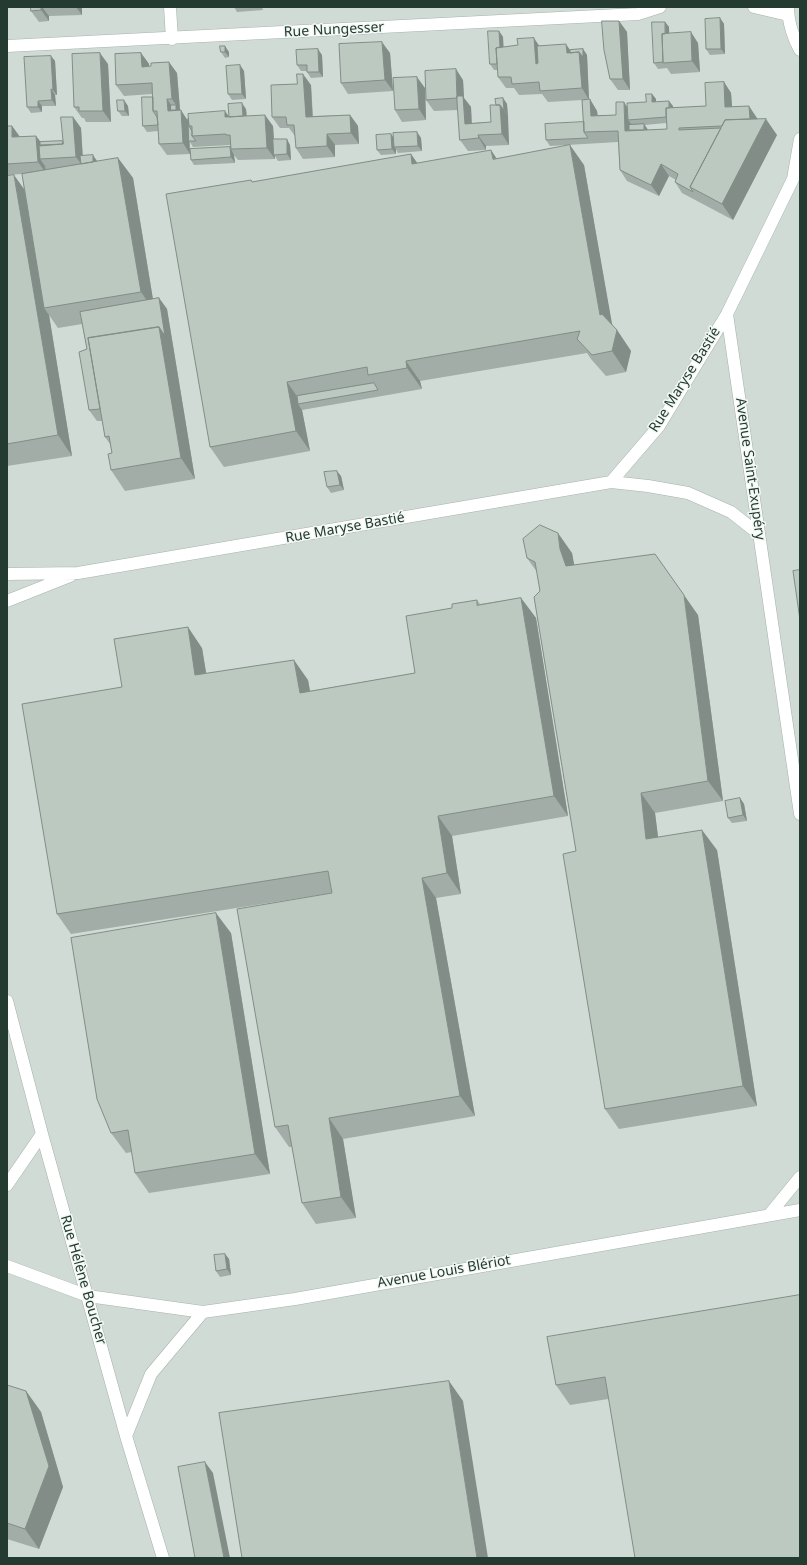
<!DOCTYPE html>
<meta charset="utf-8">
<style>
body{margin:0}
#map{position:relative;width:807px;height:1565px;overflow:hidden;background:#e3ebe6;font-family:"Noto Sans",sans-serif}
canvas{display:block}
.frame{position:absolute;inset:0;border:8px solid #243b31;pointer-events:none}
</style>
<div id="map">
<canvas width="807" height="1565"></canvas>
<div class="frame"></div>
</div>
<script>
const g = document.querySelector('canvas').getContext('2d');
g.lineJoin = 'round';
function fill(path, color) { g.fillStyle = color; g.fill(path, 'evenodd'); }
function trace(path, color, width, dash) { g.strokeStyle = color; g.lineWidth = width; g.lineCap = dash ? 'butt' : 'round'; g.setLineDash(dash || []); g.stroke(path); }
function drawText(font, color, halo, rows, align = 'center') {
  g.font = font + ' "Noto Sans",sans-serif'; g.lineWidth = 3; g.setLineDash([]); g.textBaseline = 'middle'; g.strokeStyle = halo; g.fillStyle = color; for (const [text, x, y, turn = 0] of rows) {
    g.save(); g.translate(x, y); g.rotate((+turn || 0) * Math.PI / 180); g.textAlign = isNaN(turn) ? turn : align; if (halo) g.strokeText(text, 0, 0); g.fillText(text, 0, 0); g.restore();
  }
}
fill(new Path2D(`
 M7,7h793v1551h-793z`), '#d1dbd5');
const minor = new Path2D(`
 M170,7l2,32
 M754,7l34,8
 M788,7c0,14 5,31 12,43
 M7,46l631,-32 22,-7
 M727,314l73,500
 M611,482l48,-56 68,-112 66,-135 7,-40
 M7,574l71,-1 533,-91 37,4 40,7 43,19 28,22
 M7,601l63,-25
 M7,1001l35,133 84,302 37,122
 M7,1185l35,-51
 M769,1215l31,-38
 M7,1266l81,30 115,16 92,-13 505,-89
 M126,1436l25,-62 52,-62`);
trace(minor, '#a6b3ac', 13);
trace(minor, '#fff', 12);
fill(new Path2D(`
 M31,7h60h-9v8l-33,1v5l-10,1 -8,-11z
 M234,7h28l1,3 -26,2z
 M720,18l4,6 1,30 -15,1 -4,-6z
 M619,21l8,11 3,58h-12l-8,-11z
 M665,22l4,5v7l29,9 2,29 -29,2 -4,-6 -9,1 -4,-6z
 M499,31l4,6v10l36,-1 31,4 13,-1 4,6 2,44 8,12 1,4h18l12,-7 18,-6 6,-8 4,5v3l17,4v2l33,-2 18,-24 7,11 1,14 25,11v1l20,16 -44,85 -51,-27 -7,-11 1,-2 -7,-4 -10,20 -32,-15 -7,-11 -2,-28 -68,4 -4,-6 38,-18 -2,-22 -34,2 -6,-8 -23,1 -5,-7h-8l-8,-11v-7h-4l-4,-6zM666,123l1,6 -19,1 -3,-5z
 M221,52h8v5l-4,1z
 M141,53l8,11v2l28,7 3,37 8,11 41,-4 17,-8 1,7 26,10 1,13 16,6 1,15 -13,1 -3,-5v3l-37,1 -4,-5 1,8 -41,2 -3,-5 -1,-6 -23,1 -8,-11 -1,-13 -11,1 -4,-6 10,-29 -1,-3 -28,2 -8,-11zM190,142l3,5 37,-2v2l-40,2z
 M390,53l3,38 -45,3 -7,-11z
 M322,55l1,22 -12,1 -4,-6v-1h-6l-4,-6z
 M51,56l4,5 2,34h-2l1,11h-14v6l-11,1 -4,-6z
 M108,64l3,58h-25l-2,-4h-2l-8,-11z
 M240,65l4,6 2,28 -14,1 -4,-6z
 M463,80l1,18 7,9 1,16 19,-1 5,-17 7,-7 4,6 2,41 -23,1v4l-18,1 -8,-11 -2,-30 -24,1 -8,-11z
 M311,85l2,31 37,-1 8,11 1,18 -24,1v12l-32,2 -7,-11 -1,-12 -6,-8h-9l-8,-11z
 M425,88l1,32 -24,2 -7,-12z
 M128,106l1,10h-7l-4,-5z
 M73,117l8,11 2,28 14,5v1l21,-4 15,20 20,121 6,-1 8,11 28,170 -70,12 -14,-21 1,-17 -2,-9 -5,-7 -3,-16h-5l-8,-11 -2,-61 -5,-25 -24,4 -9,-13 23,141 -65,10v-290l17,13 -2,-15 -15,1v-49h5l8,11 16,-1 5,6 21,-1z
 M417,132l4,6 1,13 -24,2 -2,-4v5l-15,1 -4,-5 14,-16 3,4z
 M411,154l6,10 79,-6 88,7 28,161 5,4 14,21 -5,21 -20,4 -15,-17 -4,-6 -167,28 2,8 -120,21 8,41 -86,16 -14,-20 41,-267 2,2z
 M341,476l3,14 -13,3 -4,-6z
 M572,553l2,12 124,50 25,186 -68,12 3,24 59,13 40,256 -138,23 -14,-20 -29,-258 -36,-260 -3,-19 -10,-14z
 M521,598l15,20 32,198 -116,20 9,58 -25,4 39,218 -132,23 13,79 -40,6 -14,-21 -10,-56h-3l-14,-20 57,-234 -261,41 -14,-20 65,-227 80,-39 4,26 102,6 2,11 105,-18 37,-65 25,-8 3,4z
 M740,798l4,6 3,17 -15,2 -4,-5z
 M231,933l39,241 -121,19 -14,-20 -3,-21 -6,1 -15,-20z
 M225,1254l4,5 2,16 -11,2 -4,-6z
 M800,1295l-192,104 -38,6 -14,-20z
 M7,1385l19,6 15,21 22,75 -24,62 -32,-10z`), '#a1ada6');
fill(new Path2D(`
 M41,7h1l7,9v5l-8,-11z
 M76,7h6v8z
 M720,18l4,6 1,30 -4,-5z
 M619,21l8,11 3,58 -7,-11z
 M665,22l4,5 1,35h-3z
 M499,31l4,6 2,32 -4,-5z
 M691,32l7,11 2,29 -8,-11z
 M534,38l8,12 1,25 -7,-11z
 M382,42l8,11 3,38 -8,-11z
 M566,44l8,12 -7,-3z
 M225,46l4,6v5l-4,-5z
 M318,49l4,6 1,22 -4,-5z
 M583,49l4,6 2,45 -7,-12 -3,-36z
 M100,53l8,11 3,58 -8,-11z
 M141,53l8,11v14l-7,-11z
 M51,56l4,5 2,34 -4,-5z
 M169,62l8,11 3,37 -4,6v-11l-4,-6z
 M240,65l4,6 2,28 -4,-5z
 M456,69l7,11 1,18 7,9 1,28 -7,-11 -8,-26z
 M303,74l8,11 2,43 -7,-11z
 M417,77l8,11 1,32 -7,-11z
 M724,82l7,11 2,25 -8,-11z
 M51,89l4,6 1,11 -4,-6z
 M652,94l4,5v8l-4,-5z
 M503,98l4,6 1,12 -4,-6z
 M167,99l8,12h-7z
 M590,99l7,12 1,16 -7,-11z
 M124,100l4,6 1,10 -4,-5z
 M38,101l4,5v6l-4,-5z
 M669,101l4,5 1,17 -4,-6z
 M624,102l7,11 -3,7 4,5 1,11 -8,-5z
 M242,103l4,6 1,18 -4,-5z
 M500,105l8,11 1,29 -7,-11z
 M749,106l8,12 1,17 8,-16 11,16 -44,85 -11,-16 28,-80z
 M181,110l7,11 2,33 -7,-11z
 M225,111l8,11 -8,-5z
 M265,115l8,11 2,33 -8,-11z
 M350,115l8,11 1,18 -8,-11z
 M73,117l8,11 2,37h-1l-6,-8z
 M644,124l4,6 -3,5z
 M12,126l8,11h-8z
 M417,132l4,6 1,13 -4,-5z
 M327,134l8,11v12l-8,-11z
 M391,134l4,6 -1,7 2,2v5l-4,-5z
 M478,135l8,11v4l-7,-12z
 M36,136l8,11 -4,12 5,7 1,7 -8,-11z
 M287,139l3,6 1,15 -4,-6z
 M570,145l14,20 30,170 -14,-20z
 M231,149l3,6 1,8 -4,-6z
 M491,150l14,21 -12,-12z
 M411,154l14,20 -13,-10z
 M93,155l4,6v9l-4,-5z
 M118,158l15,20 22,134 -14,-20z
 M661,164l8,12 -10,20 -8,-11z
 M14,175l15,21 15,112 5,7 23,141 -14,-21z
 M159,298l8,11 28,170 -14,-21 -22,-131z
 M617,330l14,21 -5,21 -14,-21z
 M406,361l14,20 2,8 -15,-21z
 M287,382l14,20 -3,2 4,6 8,41 -14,-20z
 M337,471l4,5 3,14 -4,-5z
 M558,533l14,20 3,16 -9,-3 -6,-17z
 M684,595l14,20 25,186 -15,-20z
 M521,598l15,20 32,198 -14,-20z
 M188,627l14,21 8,48 -15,-21z
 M294,660l14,20 6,34 -14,-21z
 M641,793l14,20 6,47 -15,-21z
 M740,798l4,6 3,17 -4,-6z
 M438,816l14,20 9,58 -14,-21z
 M702,830l15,20 40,256 -14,-20z
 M422,878l14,20 39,218 -15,-20z
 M216,913l15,20 39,241 -15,-20z
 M329,1118l14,21 13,79 -15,-21z
 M225,1254l4,5 2,16 -4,-6z
 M449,1381l14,20 25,157h-11z
 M26,1391l15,21 22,75 -24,62 -14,-20z
 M205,1462l8,11 17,85h-6z`), '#838d87');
const building = new Path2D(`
 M31,7h10v3l-10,1z
 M720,18l1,31h-15l-1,-30z
 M602,21h17l4,58h-13l-6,-29z
 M652,22h13v12h-3l1,28 -9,1z
 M488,31h11l1,16 -4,1 1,16h-7z
 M691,32l1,29 -29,2 -1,-29z
 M534,38l2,26 2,-1 -1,-17 29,-2 1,9 12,-1 3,36 -42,3 -1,-9 -27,2 -1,-7h-13l-2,-29 22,-3 -1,-6z
 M382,42l3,38 -44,3 -2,-39z
 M220,46h5v6h-4z
 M318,49l1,23h-12v-7h-10l-1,-15z
 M583,49v8l-4,-5 -9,1v-3z
 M100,53l3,58h-24v-4h-5l-2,-53z
 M141,53l1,14 9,-1v-3l18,-1 3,37h-5l1,12 13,-1 2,33 -24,1 -2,-33h-4l-1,-28 -36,2 -1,-31z
 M51,56l2,34 -2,-1 1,11 -14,1v6h-11l-3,-50z
 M240,65l2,29h-14l-2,-28z
 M456,69l1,29 -31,2 -1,-29z
 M297,74h6l3,43 44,-2 1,18 -24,1v12l-31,2 -2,-23h-7l-1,-8h-14l-1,-32 26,-1z
 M417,77l2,32 -24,1 -2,-32z
 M724,82l1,25 24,-1 1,13 -25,1 -3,6 -43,2v2l42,-2 -31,59 3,5 -18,-10 3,-8 -17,-10 -10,21 -31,-15 -2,-39 -34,1 -2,-32 8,-1 1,17 25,-1v-13h8l1,29 42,-2 -1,-21 40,-2 -1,-23z
 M646,94h6v8l17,-1v7h-3v9l-38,3 -1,-17 19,-1z
 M457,96h6l2,28 26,-2 -1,-17h10l2,29 -24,1 1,3 -19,2z
 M142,97h11v14l4,6 1,8 -15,1z
 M503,98l1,12 -4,-5h-4l-1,-6z
 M117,100h7l1,11h-7z
 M242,103l1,13 -14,1 -1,-13z
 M171,105h5v5h-5z
 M225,111v6l40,-2 2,33 -36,1 -1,-14h-4v-1l-34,2v-10h-3l-1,-12z
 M61,117h12l3,40 -36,2 -1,-13 24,-2z
 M188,119l1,7 3,5v5l4,5h-7z
 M766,119l-44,85 -32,-17 35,-67z
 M584,122v10l4,6 -42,2 -1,-16z
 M644,124v6h-15v-5z
 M7,126h5v11l24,-1 2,26 -31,2z
 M417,132l1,14 -24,1 -1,-14z
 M391,134l1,15 -15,1 -1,-15z
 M273,139h14v15l-13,1z
 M62,141l1,3 -23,1v-3z
 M570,145l30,170 2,-1 15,16 -5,21 -20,4 -15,-16 3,-8 -174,30 1,7 -39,7 -1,-8 -80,15 9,49 -86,16 -44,-253 85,-14 1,2 159,-28 1,10 79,-14 2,9z
 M230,147l1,10 -40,3 -1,-11z
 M93,155v7l-12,2 -1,-8z
 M118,158l23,134 -97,16 -22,-134z
 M14,175l44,260 -51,9v-268z
 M159,298l6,38 -6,-9 -71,11 12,71 -11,1 -10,-58 8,-3 -7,-37z
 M159,327l22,131 -70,12 -3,-16 4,-1 -3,-17 -4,1 -17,-99z
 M374,383l4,7 -80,14 -1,-8z
 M337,471l3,14 -13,2 -3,-15z
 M540,525l18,8 2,16 6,17 89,-12 29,41 24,186 -67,12 5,46 56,-9 41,256 -138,23 -42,-255 13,-3 -42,-254 6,-6 -5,-29 -8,-4 -4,-19z
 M800,570v50l-7,-49z
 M521,598l33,198 -116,20 9,57 -25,5 38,218 -131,22 12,79 -39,6 -14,-78 -13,2 -38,-218 95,-16 -4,-22 -271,43 -35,-210 100,-17 -8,-48 74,-12 7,48 99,-15 6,33 115,-20 -9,-57 46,-8v-4l25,-4v5z
 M740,798l3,17 -15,3 -3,-17z
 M216,913l39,241 -120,19 -7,-43 -17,3 -14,-34 -26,-161z
 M225,1254l2,15 -11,2 -2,-16z
 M800,1295v263h-165l-30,-181 -49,8 -9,-48z
 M449,1381l28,177h-235l-23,-145z
 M7,1385l19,6 23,75 -24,63 -18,-6z
 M205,1462l19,96h-29l-17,-91z`);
fill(building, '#bbc9c1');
trace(building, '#838d87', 1);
drawText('14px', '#243b31', '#f3f8f5', [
 ["Rue Nungesser",334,30,-3],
 ["Rue Maryse Bastié",685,380,-58],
 ["Avenue Saint-Exupéry",750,469,82],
 ["Rue Maryse Bastié",345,528,-10],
 ["Avenue Louis Blériot",444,1272,-10],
 ["Rue Hélène Boucher",83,1280,74]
]);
</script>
